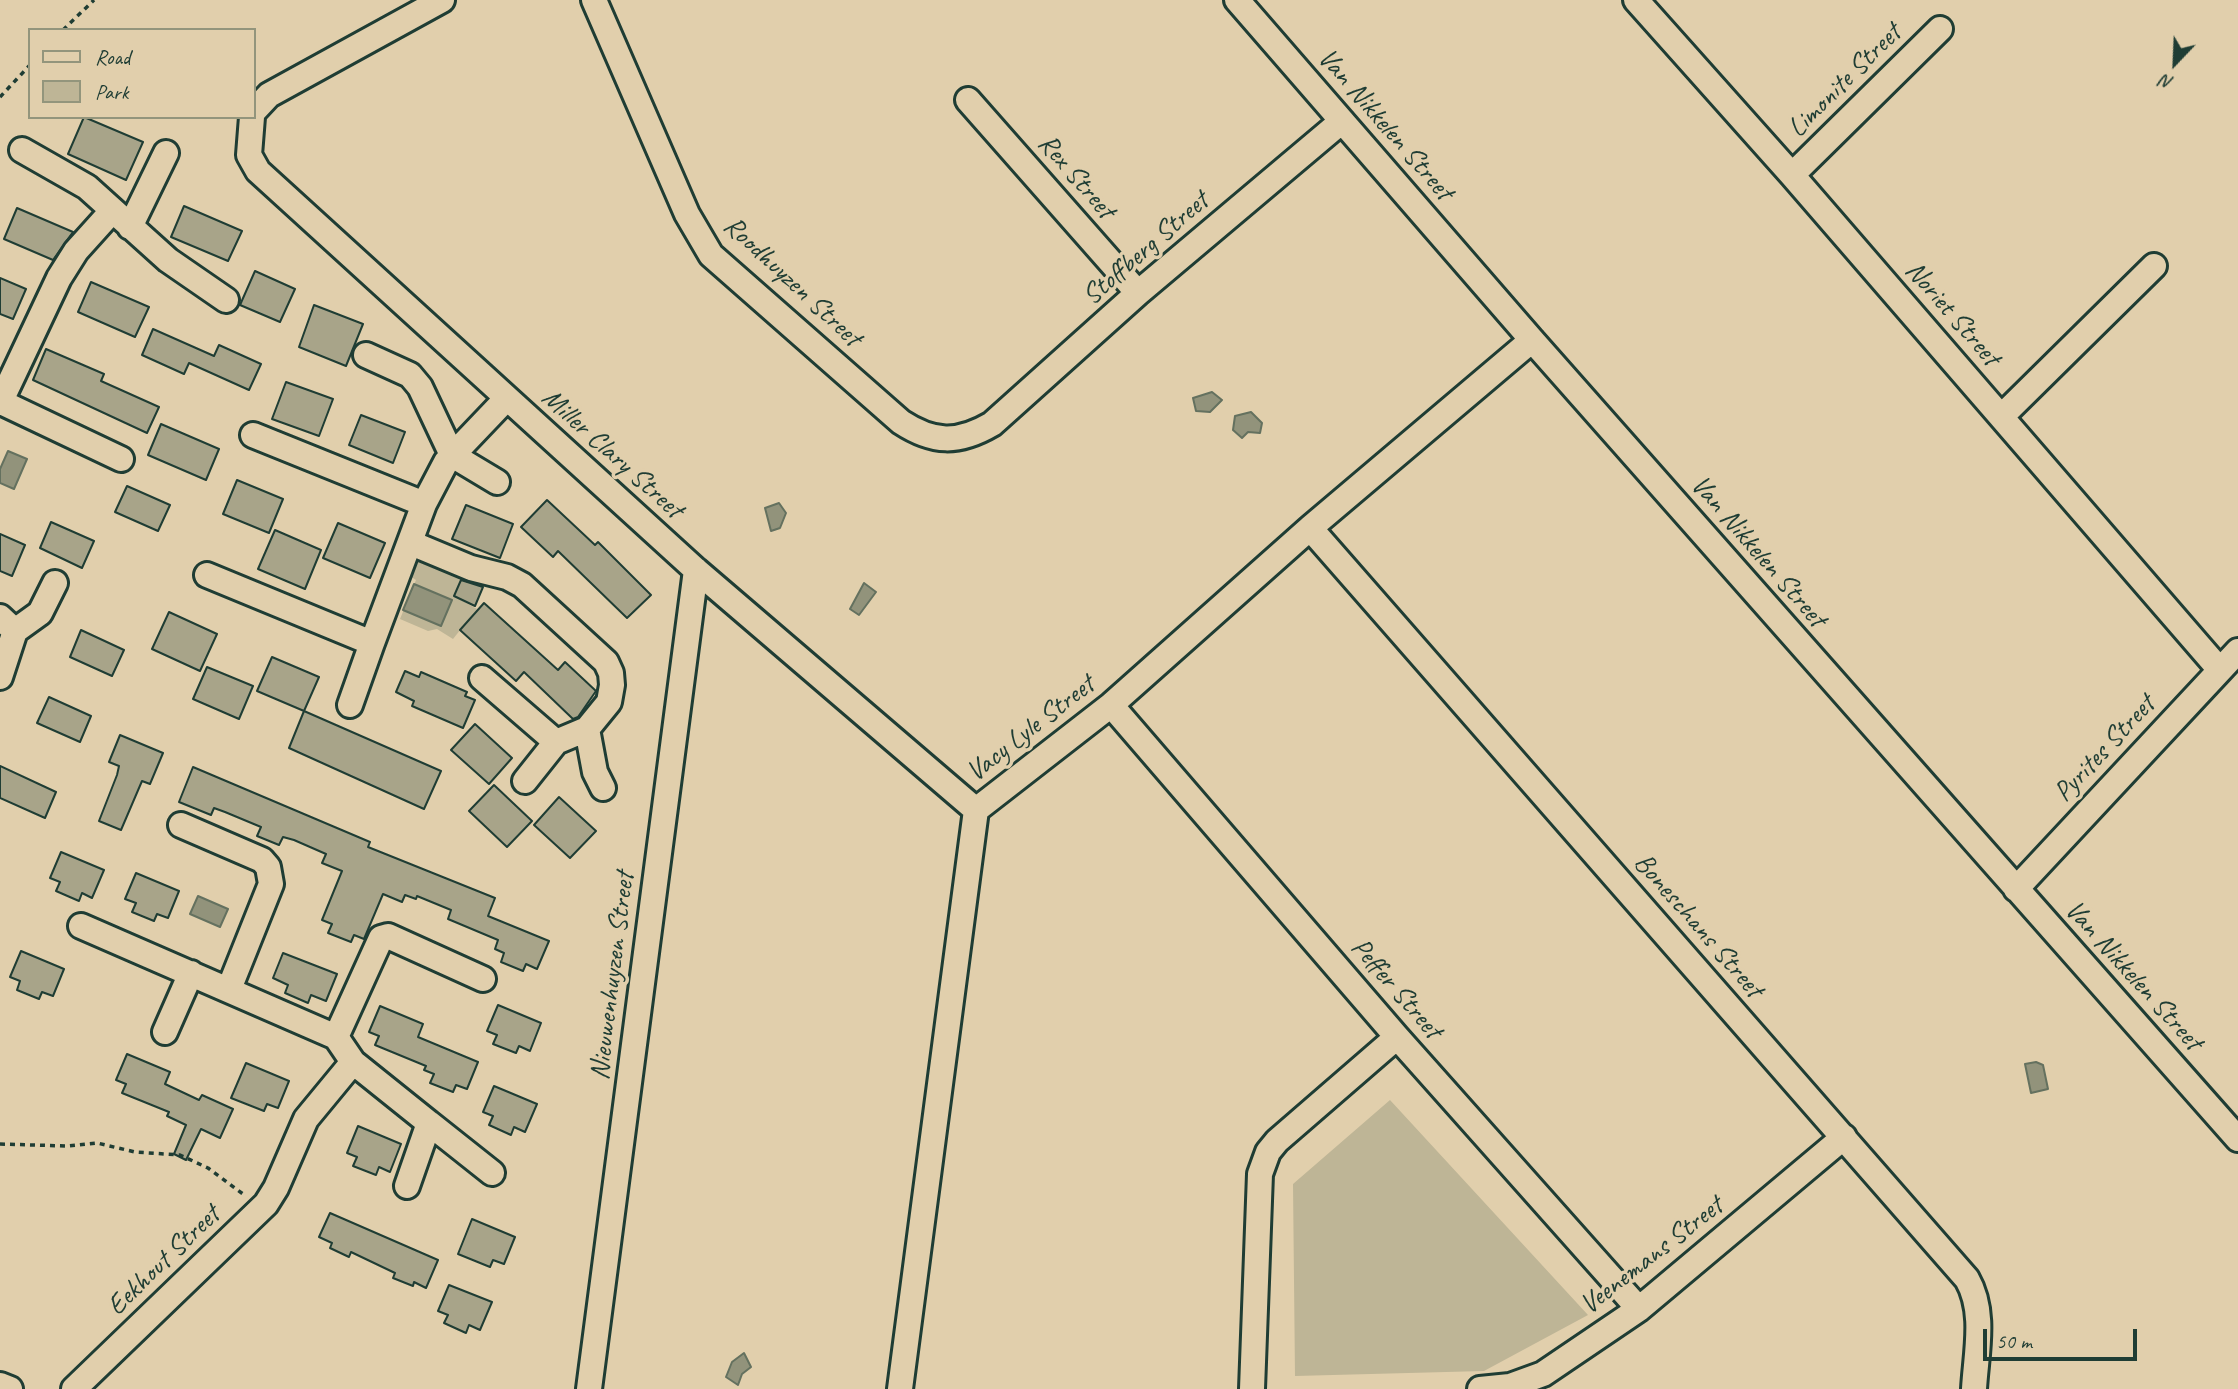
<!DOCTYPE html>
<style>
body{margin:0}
#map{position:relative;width:2238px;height:1389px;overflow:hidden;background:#e1cfac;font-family:Caveat,sans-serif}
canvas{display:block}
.legend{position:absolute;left:28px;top:28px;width:228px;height:91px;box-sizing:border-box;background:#e1cfac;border:2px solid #93957c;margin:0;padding:9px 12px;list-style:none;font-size:21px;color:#1f3d34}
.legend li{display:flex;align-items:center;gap:14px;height:35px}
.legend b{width:35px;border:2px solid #93957c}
.north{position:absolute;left:2140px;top:28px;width:70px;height:70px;-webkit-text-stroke:5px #e1cfac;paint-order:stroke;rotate:203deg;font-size:19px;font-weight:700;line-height:28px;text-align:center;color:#1f3d34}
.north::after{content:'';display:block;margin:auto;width:24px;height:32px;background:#1f3d34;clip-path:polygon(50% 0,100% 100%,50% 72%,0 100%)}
.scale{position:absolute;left:1983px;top:1329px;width:154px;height:32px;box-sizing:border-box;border:4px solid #1f3d34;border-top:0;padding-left:9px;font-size:21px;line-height:24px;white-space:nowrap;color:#1f3d34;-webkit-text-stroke:5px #e1cfac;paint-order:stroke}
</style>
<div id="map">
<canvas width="2238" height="1389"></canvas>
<ul class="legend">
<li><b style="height:9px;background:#e1cfac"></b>Road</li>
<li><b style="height:19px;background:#beb596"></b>Park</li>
</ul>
<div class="north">N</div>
<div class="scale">50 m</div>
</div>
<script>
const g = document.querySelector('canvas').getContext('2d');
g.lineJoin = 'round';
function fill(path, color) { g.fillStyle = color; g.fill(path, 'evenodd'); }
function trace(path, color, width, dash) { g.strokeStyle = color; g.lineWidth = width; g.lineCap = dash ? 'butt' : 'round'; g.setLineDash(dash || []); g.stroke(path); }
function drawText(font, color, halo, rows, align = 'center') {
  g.font = font + ' Caveat,sans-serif'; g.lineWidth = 7; g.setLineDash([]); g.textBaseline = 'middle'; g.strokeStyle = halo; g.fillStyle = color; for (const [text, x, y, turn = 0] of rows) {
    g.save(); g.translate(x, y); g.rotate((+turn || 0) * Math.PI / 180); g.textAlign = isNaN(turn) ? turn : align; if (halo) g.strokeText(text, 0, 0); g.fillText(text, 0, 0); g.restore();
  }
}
fill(new Path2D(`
 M423,557l39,21 -8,18 23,13 -24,30 -16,-10 -9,2 -28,-12 16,-39 -6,-4 7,-18z
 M1390,1100l198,215 -104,56 -189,5 -2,-192z`), '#beb596');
const water = new Path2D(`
 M1212,392l10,8 -12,12 -14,-1 -3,-13z
 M1251,412l11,11 -2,10 -12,-1 -6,6 -9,-8 2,-14z
 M8,451l19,8 -13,30 -14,-6v-14z
 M779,503l7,10 -6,15 -9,3 -6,-23z
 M864,583l12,9 -17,23 -9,-6z
 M414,584l38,16 -11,26 -38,-16z
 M198,896l30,13 -8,18 -30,-13z
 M2036,1062l7,3 5,24 -17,4 -6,-29z
 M744,1353l7,14 -9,7 -4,11 -12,-8 6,-15z`);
fill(water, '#92937b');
trace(water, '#64715f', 2);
const building = new Path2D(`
 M84,117l59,25 -17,38 -58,-26z
 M184,206l58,25 -14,30 -57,-24z
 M17,208l56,24 -20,28 -49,-21z
 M255,271l40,18 -15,33 -40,-17z
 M0,278l26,11 -13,30 -13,-5z
 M91,282l58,25 -14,30 -57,-25z
 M314,305l49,19 -17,42 -47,-19z
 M153,329l61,27 5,-11 42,19 -12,26 -60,-27 -5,11 -42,-19z
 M46,349l58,25 -3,7 58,26 -12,26 -114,-53z
 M286,382l47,17 -14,37 -47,-17z
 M361,415l44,17 -12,31 -44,-18z
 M161,424l58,25 -13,31 -58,-25z
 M237,480l46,19 -14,34 -46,-19z
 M127,486l43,19 -12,26 -43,-19z
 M547,500l48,45 3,-3 53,53 -24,23 -69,-67 -5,6 -32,-30z
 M466,505l47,19 -13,34 -48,-19z
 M51,522l43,19 -12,27 -42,-20z
 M338,523l47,20 -15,35 -47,-20z
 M275,530l46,20 -16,39 -47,-20z
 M0,534l25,11 -13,31 -12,-5z
 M461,580l22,7 -8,19 -21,-10z
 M484,603l74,67 7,-8 31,29 -18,26 -5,2 -49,-47 -8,9 -56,-51z
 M169,612l48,22 -17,37 -48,-22z
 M81,630l43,20 -12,26 -42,-19z
 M272,657l47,20 -15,34 -47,-20z
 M207,667l46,19 -14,33 -46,-20z
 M405,671l14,6 2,-5 46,20 -2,4 10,4 -12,28 -51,-22 2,-5 -18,-9z
 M49,697l42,19 -11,26 -43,-19z
 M304,711l137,60 -17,38 -135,-61z
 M475,724l37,34 -23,26 -38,-34z
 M120,735l43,18 -13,31 -8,-3 -21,49 -22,-9 18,-46 2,-9 -10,-4z
 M0,766l56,26 -11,26 -45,-20z
 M193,767l177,75 -2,5 127,51 -7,18 61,25 -12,28 -11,-5 -3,7 -22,-9 3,-9 -9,-4 3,-9 -50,-21 3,-9 -34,-14 -1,3 -11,-4 -3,7 -19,-8 -19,45 -10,-4 -3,7 -23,-9 4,-9 -10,-4 20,-49 -20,-8 4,-9 -32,-14 -11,-3 -4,8 -22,-9 4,-9 -36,-15 -11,-4 -3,7 -32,-13z
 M494,785l38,36 -25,26 -38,-36z
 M559,797l37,34 -26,27 -36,-33z
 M61,852l43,18 -12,28 -10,-5 -3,8 -23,-10 4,-9 -10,-4z
 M136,873l43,18 -11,27 -11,-4 -3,7 -22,-9 4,-9 -11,-4z
 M21,951l43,18 -11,27 -11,-4 -3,7 -22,-9 3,-9 -10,-4z
 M283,953l54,21 -11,27 -15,-6 -3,8 -23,-10 3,-8 -15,-7z
 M498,1005l43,18 -11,28 -11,-5 -3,7 -23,-9 4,-9 -10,-4z
 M380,1006l43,18 -5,13 60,25 -11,27 -11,-4 -3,7 -23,-9 4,-9 -10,-4 2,-4 -51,-21 4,-9 -10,-4z
 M127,1054l43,18 -5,12 34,16 3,-5 31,14 -13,29 -19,-9 -15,31 -12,-6 12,-29 -19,-9 2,-4 -47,-19 4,-9 -10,-4z
 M246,1063l43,18 -11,27 -11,-4 -3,7 -33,-13z
 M494,1086l43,18 -12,28 -11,-5 -3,8 -22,-10 4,-9 -10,-4z
 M358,1126l43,18 -11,28 -11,-5 -3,8 -23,-9 4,-9 -10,-4z
 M330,1213l108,47 -12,28 -12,-6 -1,4 -20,-8 2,-5 -44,-21 -2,5 -19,-9 2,-5 -13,-6z
 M472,1219l43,18 -11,27 -11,-4 -3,7 -32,-13z
 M449,1285l43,17 -12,28 -11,-5 -3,8 -22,-10 4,-8 -10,-4z`);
fill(building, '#a8a489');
trace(building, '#1f3d34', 2);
const minor = new Path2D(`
 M594,0l93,214 24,41 190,167c32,21 57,22 91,2l146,-131 204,-172
 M1237,0l295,340 706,799
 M1636,0l156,175 428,495
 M968,100l170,193
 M254,111l15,-16 173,-95
 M252,117l-3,38 9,16 438,399 280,240
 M22,150l65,37 81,73 58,40
 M1792,175l148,-146
 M130,227l36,-74
 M366,355l44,20 10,12 32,68 45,27
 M1,402l120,57
 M0,403l59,-125 17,-27 36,-40
 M2002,416l152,-150
 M253,435l171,69
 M1310,528l657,751c19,33 9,74 7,110
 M411,543l60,25 36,9 15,8 84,77 5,11 1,12 -3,17 -22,27 -31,13 -74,-64
 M207,575l165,68 52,-139 22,-42 61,-64
 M0,617l15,14 -15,46
 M15,631l25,-18 15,-30
 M350,705l22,-62
 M1111,705l286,332 242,272
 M587,729l8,43 8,16
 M525,781l31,-39
 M181,825l81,35 6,7 3,17 -42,105
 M2016,889l222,-238
 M81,926l255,111 17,25 76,61 -22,63
 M165,1032l26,-59
 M336,1037l45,-99 7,-2 95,43
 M429,1123l63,50
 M0,1385l10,4
 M74,1389l192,-185 10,-16 30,-69 47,-57
 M589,1389l107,-819
 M900,1389l76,-579 135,-105 199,-177 222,-188
 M1252,1389l8,-215 8,-22 9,-11 120,-104
 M1480,1389l30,-3 33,-12 96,-65 205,-172`);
trace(minor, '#1f3d34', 30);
trace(new Path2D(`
 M63,30l31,-30
 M0,97l30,-32
 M0,1144l67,2 30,-3 38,9 45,3 28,13 35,26`), '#1f3d34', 3.5, [5, 5]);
trace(minor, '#e1cfac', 24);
drawText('28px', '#1f3d34', '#e1cfac', [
 ["Limonite Street",1845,81,-45],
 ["Van Nikkelen Street",1385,125,49],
 ["Rex Street",1076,177,49],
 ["Stoffberg Street",1146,249,-41],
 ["Roodhuyzen Street",792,282,43],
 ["Noriet Street",1952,314,49],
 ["Miller Clary Street",612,454,42],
 ["Van Nikkelen Street",1758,552,49],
 ["Vacy Lyle Street",1031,729,-38],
 ["Pyrites Street",2105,749,-47],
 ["Boneschans Street",1698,926,49],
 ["Nieuwenhuyzen Street",613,976,-83],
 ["Van Nikkelen Street",2133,976,48],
 ["Peffer Street",1396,989,49],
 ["Veenemans Street",1652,1256,-38],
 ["Eekhout Street",164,1261,-44]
]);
</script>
